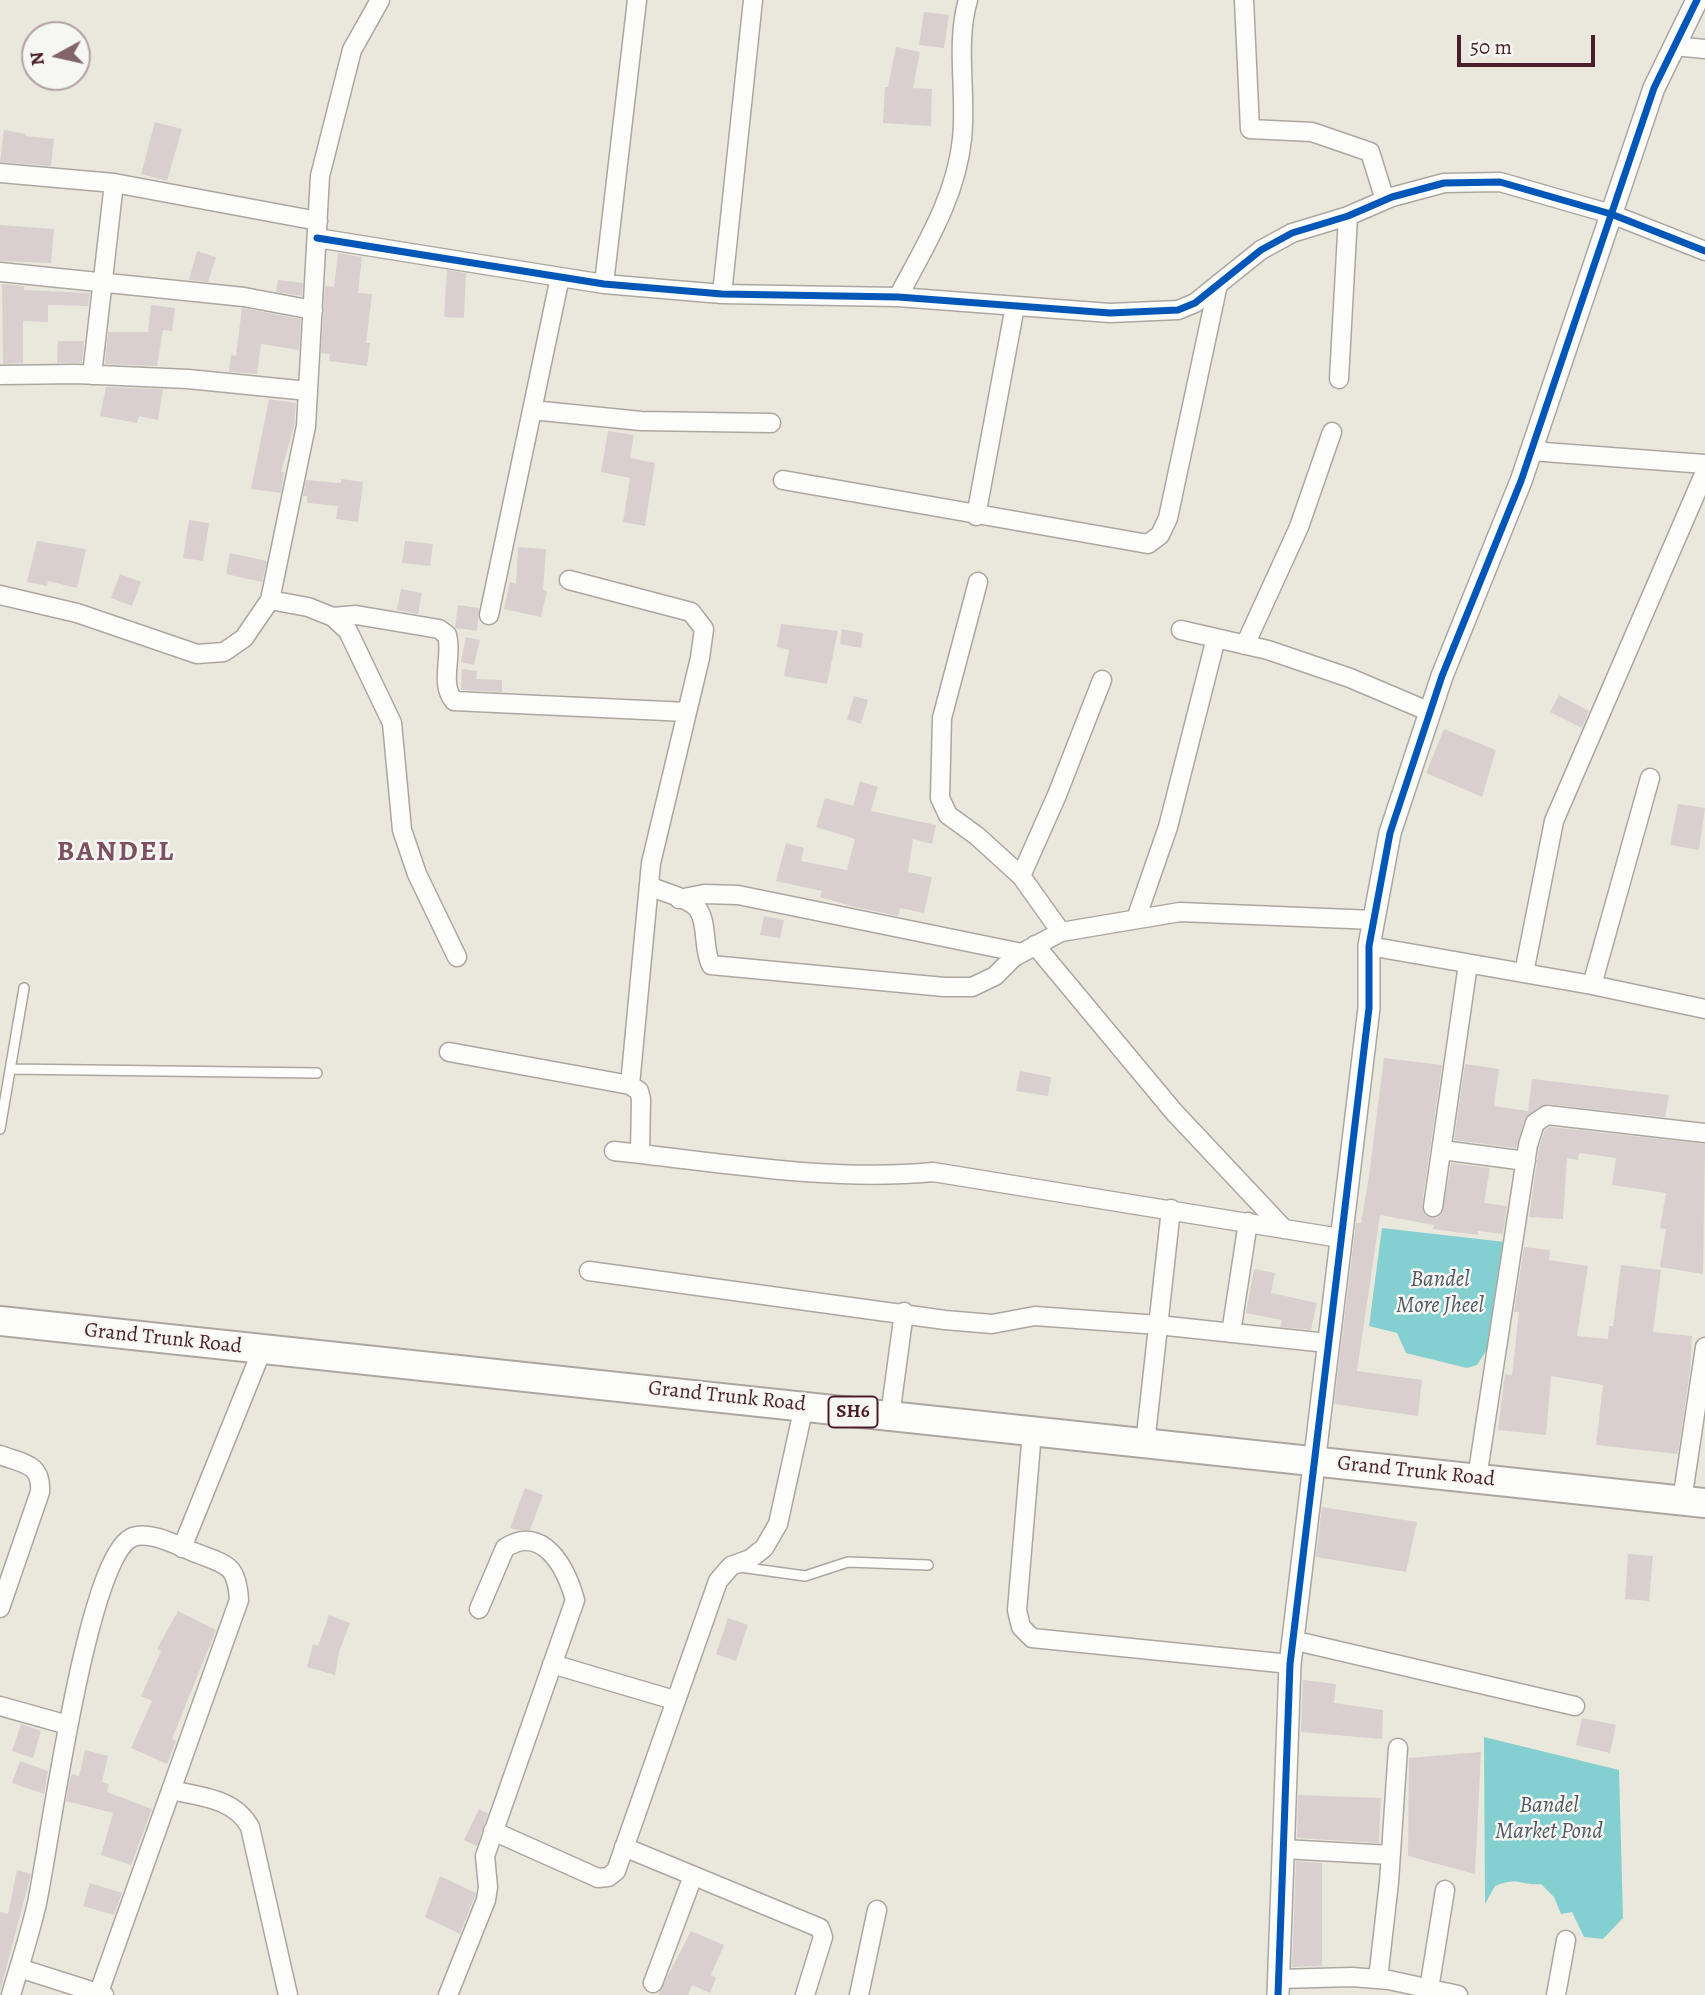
<!DOCTYPE html>
<style>
body{margin:0}
#map{position:relative;width:1705px;height:1995px;overflow:hidden;background:#eae8dd;font-family:Alegreya,serif}
canvas{display:block}
.north{position:absolute;left:21px;top:21px;width:70px;height:70px;box-sizing:border-box;background:#f6f6f2;border:2px solid #b1a0a2;border-radius:50%;rotate:262deg;font-size:19px;font-weight:700;line-height:28px;text-align:center;color:#4a1f2b}
.north::after{content:'';display:block;margin:auto;width:24px;height:32px;background:#826569;clip-path:polygon(50% 0,100% 100%,50% 72%,0 100%)}
.scale{position:absolute;left:1457px;top:35px;width:138px;height:32px;box-sizing:border-box;border:4px solid #4a1f2b;border-top:0;padding-left:9px;font-size:21px;line-height:24px;white-space:nowrap;color:#4a1f2b;-webkit-text-stroke:5px #f6f6f2;paint-order:stroke}
</style>
<div id="map">
<canvas width="1705" height="1995"></canvas>
<div class="north">N</div>
<div class="scale">50 m</div>
</div>
<script>
const g = document.querySelector('canvas').getContext('2d');
g.lineJoin = 'round';
function fill(path, color) { g.fillStyle = color; g.fill(path, 'evenodd'); }
function trace(path, color, width, dash) { g.strokeStyle = color; g.lineWidth = width; g.lineCap = dash ? 'butt' : 'round'; g.setLineDash(dash || []); g.stroke(path); }
function drawText(font, color, halo, rows, align = 'center') {
  g.font = font + ' Alegreya,serif'; g.lineWidth = 5; g.setLineDash([]); g.textBaseline = 'middle'; g.strokeStyle = halo; g.fillStyle = color; for (const [text, x, y, turn = 0] of rows) {
    g.save(); g.translate(x, y); g.rotate((+turn || 0) * Math.PI / 180); g.textAlign = isNaN(turn) ? turn : align; if (halo) g.strokeText(text, 0, 0); g.fillText(text, 0, 0); g.restore();
  }
}
fill(new Path2D(`
 M1382,1228l123,14 -15,103 -13,20 -10,3 -61,-15 -9,-20 -28,-7z
 M1484,1737l135,33 4,148 -20,21 -19,-2 -12,-25 -11,2 -7,-17 -13,-13c-20,2 -21,-8 -46,2l-10,18z`), '#84d0d1');
fill(new Path2D(`
 M924,12l25,3 -5,33 -25,-3z
 M896,47l24,5 -7,36 19,1 -1,37 -48,-3 2,-36h3z
 M155,122l27,7 -15,52 -26,-7z
 M4,130l22,4v2l28,3 -3,27 -51,-4z
 M0,225l54,4 -3,34 -51,-2z
 M197,251l19,6 -8,25 -19,-2z
 M338,253l24,4 -4,36 14,1 -6,49h4l-3,23 -38,-5 1,-7 -9,-1 4,-67 9,1z
 M447,270l19,3 -2,45 -20,-1z
 M278,280l25,3 -1,13 -26,-4z
 M2,284l22,2v4l66,3 -2,13 -40,-1v17l-25,-1v42l-20,1z
 M151,305l24,3 -3,23 -9,-1 -6,36 -52,-2 3,-32h40z
 M242,308l59,11 -2,31 -38,-6 -4,30 -28,-2 2,-17 5,1z
 M58,341h26l-2,22h-25z
 M106,387l57,2 -5,31 -19,-4 -2,7 -37,-7z
 M269,399l27,4 -2,24 -13,45h3l-3,21 -30,-4z
 M608,431l26,4 -4,23 25,5 -10,63 -22,-4 7,-44 -29,-6z
 M341,479l22,3 -5,40 -22,-3 2,-13 -31,-3v-7h-4l3,-16 35,3z
 M189,520l20,3 -6,38 -20,-3z
 M37,541l49,8 -9,39 -29,-7 -1,5 -20,-4z
 M405,541l28,3 -3,22 -28,-3z
 M518,547l28,2 -3,41 4,1 -6,26 -37,-8 6,-27 6,2z
 M230,553l37,8 -5,21 -36,-8z
 M120,574l21,8 -9,24 -21,-8z
 M401,589l21,4 -4,21 -21,-4z
 M458,605l21,3 -2,23 -22,-3z
 M781,624l57,7 -11,53 -43,-8 5,-26 -12,-3z
 M842,629l21,4 -2,15 -21,-4z
 M466,637l14,3 -6,25 -13,-3z
 M462,669l15,2 -1,8 26,1v12l-41,-2z
 M1559,695l30,16 -7,17 -32,-16z
 M854,696l14,4 -7,24 -14,-5z
 M1444,729l52,21 -14,47 -56,-24z
 M860,781l18,6 -7,24 65,14 -4,19 -19,-5 -5,33 24,5 -8,36 -24,-5 -2,8 -47,-10 -31,-9 2,-6 -46,-10 10,-38 18,5 -3,13 46,9 8,-31 -39,-12 9,-29 28,8z
 M1678,804l27,4 -6,42 -29,-5z
 M764,916l20,4 -4,18 -20,-3z
 M1384,1058l58,7 -20,140 3,10 12,3 5,-5 9,-50 39,5 -6,35 23,3 -4,28 -25,-3v4l-45,-6 1,-4 -54,-10 -23,156 65,9 -4,36 -84,-12 22,-181h5l8,-47z
 M1465,1064l34,5 -5,37 34,5 4,-32 137,16 -4,22 -118,-13 -22,15 -9,29 -62,-8z
 M1020,1071l31,6 -3,19 -32,-5z
 M1550,1127l155,17 -2,130 -43,-7 6,-38 -6,-1 6,-35 -54,-8 4,-27 -37,-5 -1,7 -11,-2 -4,61 -34,-2 10,-69 6,-18z
 M1524,1247l26,3 -1,10 39,6 -11,70 31,3 1,-13h4l8,-61 40,5 -8,62 39,4 -2,34 -12,84 -82,-9 7,-60 -52,-9 -5,59 -48,-5 7,-56 7,1 7,-63h-5z
 M1254,1269l21,4 -4,20 46,10 -6,27 -31,-3 2,-7 -36,-7z
 M525,1488l18,7 -13,35h-12l-8,-2z
 M1322,1507l95,15 -11,50 -90,-15z
 M1628,1554l25,2 -4,45 -24,-2z
 M178,1611l38,19 -44,109 4,2 -9,23 -36,-16 21,-47 -11,-5 20,-45 -4,-2z
 M329,1615l21,8 -11,29 -4,23 -28,-8 6,-23 5,2z
 M728,1618l20,7 -12,36 -20,-7z
 M1303,1680l33,4 -2,19 49,7 -1,29 -81,-7z
 M1582,1718l34,7 -6,28 -34,-8z
 M21,1724l20,7 -8,27 -21,-7z
 M85,1750l23,6 -6,26 7,2 -2,8 45,17 -21,56 -30,-10 12,-42 -47,-12 4,-23 2,-4 7,2z
 M1481,1752l-6,122 -67,-18 1,-98z
 M20,1761l28,10 -4,23 -32,-11z
 M1298,1795l83,3 -2,45 -82,-5z
 M479,1809l9,5 -11,32 -13,-6z
 M1296,1861l26,2v103l-30,1z
 M17,1870l14,4 -31,118v-80l8,2z
 M440,1876l36,17 -16,41 -35,-17z
 M90,1883l32,10 -8,22 -31,-9z
 M691,1931l33,14 -13,30 5,3 -6,15 -18,-8 -4,10h-30z`), '#d9cfcf');
const service = new Path2D(`
 M10,1069l307,4
 M0,1129l24,-141
 M740,1567l65,9 43,-14 80,3`);
const minor = new Path2D(`
 M1244,0l6,129 62,3 58,20 15,48
 M1674,46l31,3
 M0,173l114,10 204,38
 M317,238l287,46 118,10 176,3 212,16 68,-3 17,-7 66,-53 31,-17 56,-17 44,-19 52,-14 56,-1 111,32 94,37
 M0,272l244,25 69,13
 M604,284l33,-284
 M722,294l31,-294
 M898,297c27,-51 58,-100 64,-158 5,-45 -7,-95 6,-139
 M0,375l76,-1 112,5 120,12
 M92,375l22,-192
 M1339,379l9,-163
 M532,410l109,11 130,2
 M1531,451l174,13
 M783,480l365,64 12,-9 8,-17 50,-234
 M976,516l39,-210
 M569,580l122,32 13,17 -4,29 -49,205 -21,222
 M978,582l-36,136 -2,80 8,17 29,21 44,40 40,56
 M0,595l77,18 120,41 27,-2 20,-14 26,-38 36,-174 14,-250 32,-126 28,-50
 M270,600l38,7 25,10 15,14 44,92 10,107 15,44 40,83
 M489,615l71,-338
 M333,617l23,-2 83,14 8,6c6,21 -8,48 7,66l233,11
 M1181,630l87,20 82,28 80,34
 M1245,645l54,-118 33,-95
 M1021,876l36,-81 45,-115
 M649,886c13,6 36,11 46,20 14,13 7,42 16,59l233,22h28l23,-11 19,-19 47,-25 119,-20 194,8
 M679,899l25,-5 34,1 284,58
 M1136,919l32,-92 48,-189
 M1035,945l139,167 110,117
 M1369,946l223,39 113,24
 M1524,973l30,-152 151,-349
 M1592,985l58,-207
 M449,1052l181,33 9,6 2,8 -1,54
 M1442,1150l84,11
 M614,1151c105,11 213,31 319,21l407,66
 M1433,1207l35,-243
 M589,1271l356,49 47,4 43,-8 123,9 169,18
 M1231,1333l17,-111
 M890,1416l14,-104
 M1032,1432l-15,178 4,17 11,11 258,26
 M1145,1444l26,-235
 M0,1455c23,9 42,8 40,37l-40,116
 M1477,1478l51,-333 7,-22 12,-8 158,18
 M1682,1501l23,-154
 M182,1548l80,-198
 M1292,1640l283,66
 M552,1664l122,36
 M0,1706l68,19
 M171,1790c30,7 63,8 79,37l38,168
 M493,1831l105,47 10,-1 8,-6 102,-290 13,-15 19,-7 14,-11 14,-24 26,-118
 M624,1847l196,81 3,9 -18,58
 M1283,1849l108,6
 M19,1968l85,27
 M1279,1979l73,-2 37,3 69,15
 M1378,1979l11,-97 9,-134
 M653,1983l40,-107
 M1429,1989l16,-99
 M11,1995c9,-31 19,-61 26,-92 12,-55 50,-350 96,-366 19,-7 48,11 66,17 29,11 38,12 40,46l-140,392
 M448,1995l38,-95 2,-13 -3,-31 90,-256c-9,-32 -32,-77 -70,-52l-26,61
 M859,1995l18,-85
 M1556,1995l10,-55`);
const tertiary = new Path2D(`
 M1278,1995l12,-331 79,-656v-62l21,-113 52,-157 79,-195 133,-393 43,-88`);
const primary = new Path2D(`
 M0,1321l1705,182`);
trace(service, '#aca6a1', 12);
trace(minor, '#aca6a1', 21);
trace(tertiary, '#aca6a1', 24);
trace(primary, '#aca6a1', 32);
trace(service, '#fcfcfa', 9);
trace(minor, '#fcfcfa', 18);
trace(tertiary, '#fcfcfa', 21);
trace(primary, '#fcfcfa', 28);
trace(new Path2D(`
 M317,238l287,46 118,10 176,3 212,16 68,-3 17,-7 66,-53 31,-17 56,-17 44,-19 52,-14 56,-1 111,32 94,37
 M1278,1995l12,-331 79,-656v-62l21,-113 52,-157 79,-195 133,-393 43,-88`), '#0057b8', 7);
for (const [x, y, w] of [
 [853,1412,49]
]) { const box = new Path2D(); box.roundRect(x - w / 2, y - 15.5, w, 31, 5); g.fillStyle = '#f6f6f2'; g.fill(box); trace(box, '#4a1f2b', 2); }
drawText('bold 19px', '#4a1f2b', null, [
 ["SH6",853,1412]
]);
drawText('21px', '#4a1f2b', '#f6f6f2', [
 ["Grand Trunk Road",163,1339,6],
 ["Grand Trunk Road",727,1397,6],
 ["Grand Trunk Road",1416,1472,6]
]);
drawText('italic 23px', '#4f5963', '#f6f6f2', [
 ["Bandel",1440,1280],
 ["More Jheel",1440,1306],
 ["Bandel",1549,1806],
 ["Market Pond",1549,1832]
]);
g.letterSpacing = '2px';
drawText('bold 28px', '#7d5062', '#f6f6f2', [
 ["BANDEL",116,853]
]);
g.letterSpacing = '0px';
</script>
